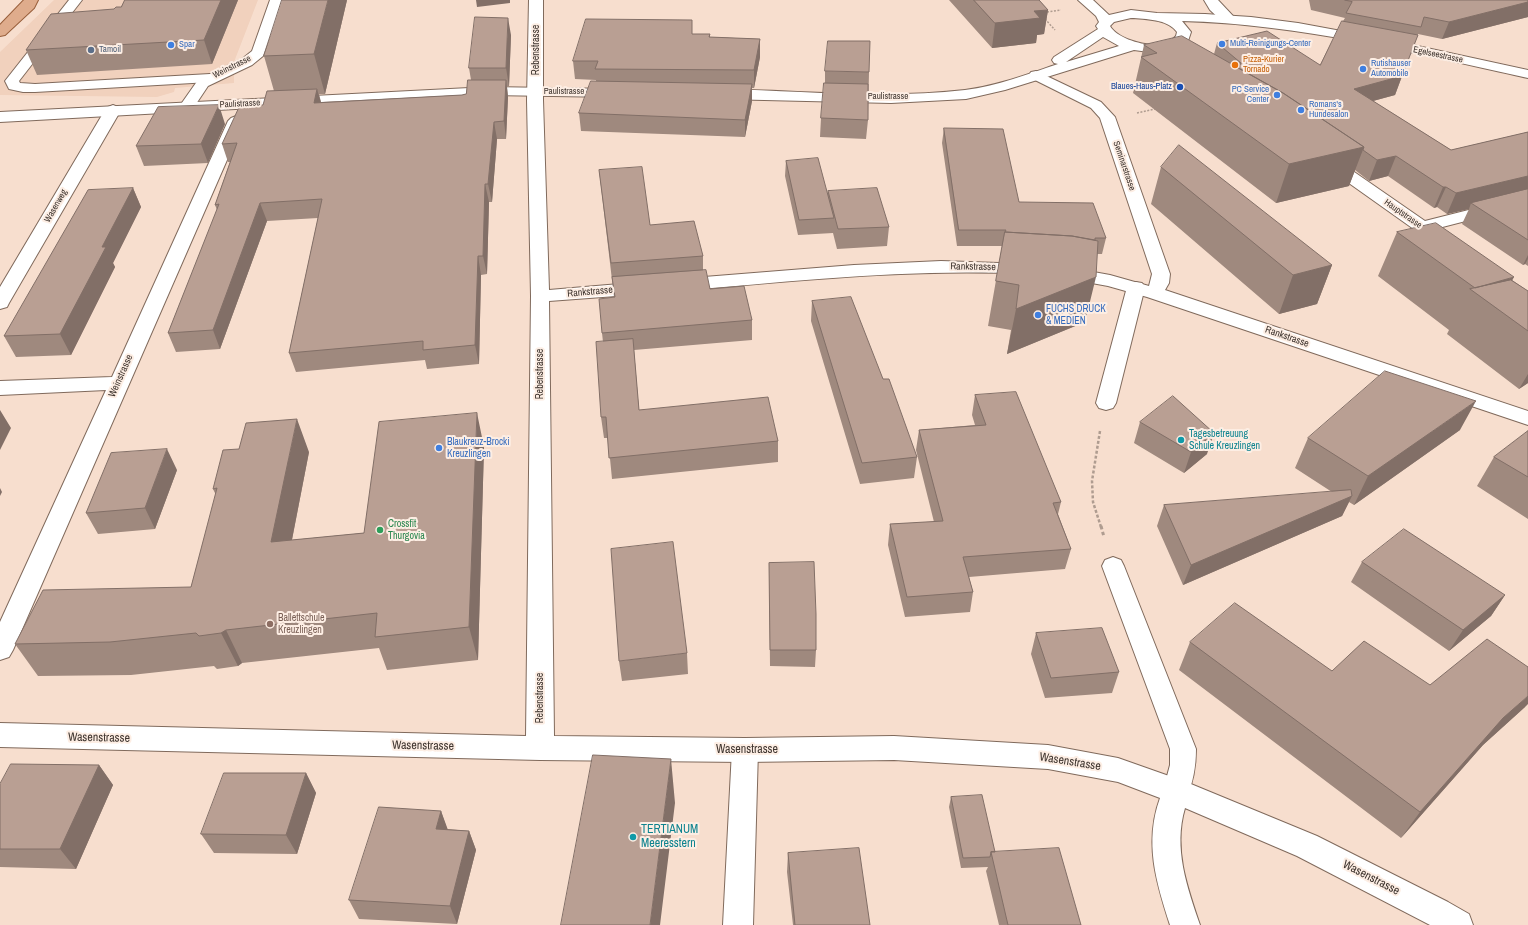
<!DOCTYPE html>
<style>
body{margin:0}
canvas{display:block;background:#f7dece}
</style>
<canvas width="1528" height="925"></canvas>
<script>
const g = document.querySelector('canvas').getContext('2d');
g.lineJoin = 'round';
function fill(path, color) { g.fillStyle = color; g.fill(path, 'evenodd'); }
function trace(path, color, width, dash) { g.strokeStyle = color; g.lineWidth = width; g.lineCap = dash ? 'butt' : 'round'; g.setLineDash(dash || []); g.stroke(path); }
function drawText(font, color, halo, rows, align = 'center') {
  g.font = font + ' "Archivo Narrow",sans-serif'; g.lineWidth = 4; g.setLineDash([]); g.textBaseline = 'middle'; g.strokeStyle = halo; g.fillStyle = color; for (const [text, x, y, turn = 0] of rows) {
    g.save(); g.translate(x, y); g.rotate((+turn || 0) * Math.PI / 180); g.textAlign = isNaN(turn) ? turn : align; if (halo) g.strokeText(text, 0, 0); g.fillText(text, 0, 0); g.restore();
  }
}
fill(new Path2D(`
 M54,0h204l-24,62v21l-59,5 -1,4 -17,5 -157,-2v-43z`), '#f1d1bd');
const lane = new Path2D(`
 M69,0h13l-63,81 1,2 15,1 175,-10 5,1 2,3 -2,3 -5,1 -175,10h-12l-14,-3 -4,-8z
 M1136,282l6,1 3,4 -29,116 -3,5 -7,2 -7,-2 -3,-5 31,-116 3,-4z
 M1113,557l8,3 3,6 72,183c0,18 -3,34 -10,50l-10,4 -10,-4 -3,-8 7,-26v-16l-68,-183 3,-6z
 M745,739l9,3 4,8 -5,175h-30l9,-175 4,-8z`);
const street = new Path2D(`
 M270,0h14l-21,56 -11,9 -44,21 -16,24h-10l-3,-3 19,-27 44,-21 10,-8z
 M529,0h14v100l6,190 94,-8 7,2 2,4 -2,4 -7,2 -94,7 5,435 191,2 149,-2 154,9 70,13 68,24 131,54 131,66 21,12 4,11h-43l-133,-69 -112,-48c-12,40 2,79 15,117h-30c-14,-43 -26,-83 -10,-127l-42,-16 -70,-13 -154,-9 -149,2 -205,-2 -540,-13v-24l526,13 5,-440 -4,-196z
 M1204,0h14l16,17 2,3 -2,3h-10l-14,-13z
 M1036,71l65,31 14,15 55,157 -1,9 -4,7 363,121v14l-381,-128 -39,-11 -49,-9 -2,-4 2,-4 7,-2 44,8 39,11 3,-12 -52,-156 -9,-10 -60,-30 -2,-3 2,-3z
 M113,105l5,2 3,3 -112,193 -2,4 -7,2v-22l105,-177 3,-3z
 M236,116l5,2 3,3 -231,529 -4,7 -9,3v-38l106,-232 -106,5v-14l112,-4 116,-256 3,-3z
 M1528,195v10l-105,27 -6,-1 -3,-4 3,-4z
 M941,261l87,3 6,1 3,4 -3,4 -6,1c-117,-6 -233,7 -349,17l-7,-2 -2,-4 2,-4 7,-2 175,-14z`);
const secondary = new Path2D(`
 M1078,0h15l16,15 22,-5 26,3 48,1 46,3 47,6 92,17 138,30v8c-114,-25 -229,-54 -346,-57l9,11 -3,9 -11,9 -21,3 -22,-3 -129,40 -39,9 -75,4 -169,-4 -5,-2 -3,-3 3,-3 5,-2c78,2 165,10 243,1 32,-4 63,-16 93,-26l-4,-1 -2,-3 2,-3 44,-28 -2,-3 3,-4 -3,-6zM1131,18c14,1 37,1 46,14l-1,4c-2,2 -5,5 -7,6 -15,8 -51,-2 -59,-16l4,-4zM1103,37l16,9 -53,16z
 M489,87l127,2 5,1 2,3 -2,3 -5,1 -127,-2 -489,27v-10z
 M1328,156l6,2 117,81 3,4 -3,4 -6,1 -6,-1 -117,-83 -2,-3 2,-3z`);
const primary = new Path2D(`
 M24,0h14l-4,8 -29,27 -5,1v-11z`);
trace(lane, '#806a5c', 2);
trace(street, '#806a5c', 2);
trace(secondary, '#806a5c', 2);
trace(primary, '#985e3a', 2);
trace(new Path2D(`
 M1047,12l14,-2
 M1045,19l10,11
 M1137,113l18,-4`), '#af9c90', 1.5, [2, 1.5]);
trace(new Path2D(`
 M1100,431l-8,50 1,21 8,25`), '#af9c90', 2.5, [3, 2]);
trace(new Path2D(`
 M1101,526l3,11`), '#af9c90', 3, [3.5, 2.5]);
fill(lane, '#fff');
fill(street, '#fff');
fill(secondary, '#fff');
fill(primary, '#dfac8c');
fill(new Path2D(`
 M125,0h113l-26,64 -175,11 -11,-25 95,-43z
 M347,0l-22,94h-6l2,8 141,-7 4,-1 5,-14 -2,-12 42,-33 -2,51h-2l1,11 -2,42h-9l-5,63h-3l-2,72 -6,1 -2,89 -52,5 -2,-9 -129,12 -7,-19 29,-135 -51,3 -47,128 -44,3 -8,-19 49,-123 -2,-5 15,-43h-2l-6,-18 41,-39 11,-14 -10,-35z
 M949,0h90l9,10 -4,24 -7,1 -1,8 -44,5z
 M1309,0h219v17l-86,22 -24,-5 -23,61 -22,6 78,49 77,-18v134l-3,-2 -2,1 -61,-41 7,-15 -22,5 -10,-7 -3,1 -46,-32 -19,5 -14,-11 -6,16 -73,17 -143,-110 11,-48 70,9 3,-11 103,22 23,-44 2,-3 -34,-8z
 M692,34h18v3l50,2v18l-6,31h-2v13l-7,36 -164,-6 -2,-18 17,-32v-1l-21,-1 -2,-18z
 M825,71l44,1 -1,48 -2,19 -46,-2 1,-19 4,-35z
 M225,124l-17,39 -64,3 -8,-20z
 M944,128l75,74 87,36 -4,16h-5l-12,68 -78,32 4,-24 -23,-4 14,-80h-45l-15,-103z
 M786,161l41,34 1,-4 61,36 -2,19 -50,3 -4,-16 -35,2 -13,-59z
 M1161,167l171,98 -15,39 -38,10 -128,-110z
 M599,170l51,55 53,31v14l7,19 42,31v20l-118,10 5,60 139,31v21l-166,17 -4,-41h-4l-3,-21 2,-75 -1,-9 12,-36z
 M133,188l8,19 -28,56 2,4 -44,88 -55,2 -12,-21z
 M1397,232l115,48 16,11v92l-9,6 -72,-55 2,-4 -71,-54z
 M812,301l105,156 -3,21 -54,6 -49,-163z
 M975,395l86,107 -3,12 13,35 -6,20 -96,8 4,15 -3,20 -65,5 -17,-72 2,-21 44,-2 -18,-72 3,-20 56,-5 -3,-10z
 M1140,422l67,32 -23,19 -50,-30z
 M1460,430l-106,75 -5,-3 -7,14 -159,69 -26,-59 7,-21 168,-13 -37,-24 13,-30z
 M1528,431v88l-51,-33 17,-29z
 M484,447l-6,213 -91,10 -8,-22 -137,15 -4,3 -21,3 -3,-3 -83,9 -93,1 -23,-32 176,-57 25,-92 -3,-6 96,-37 -17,88 72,-7z
 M177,470l-22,59 -57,5 -12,-21z
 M1362,562l143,33 -14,21 -42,35 -98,-69z
 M769,563l47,87 -1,17 -45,-1z
 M1036,633l83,39 -7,21 -67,5 -14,-44z
 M1190,642l142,29 98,14 95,22 -42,38 -82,93 -222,-168z
 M687,653l1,21 -66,7 -3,-20z
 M99,765l14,20 -37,84 -76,-2v-83z
 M306,773l10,20 -19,61 -83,-1 -13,-19z
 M951,797l44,55 86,73h-82l-13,-54 2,-4 -27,1 -12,-61z
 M441,811l6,18 22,2 7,19 -19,74 -98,-5 -10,-19z
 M788,853l82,72h-77l-6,-53z`), '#9f897e');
fill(new Path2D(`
 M221,0h17l-26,64 -8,-24z
 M328,0h19l-22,94 -11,-40z
 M476,0h34v3l-33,4z
 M1528,2v15l-86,22 7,-17z
 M1048,10l-4,24 -7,1 -1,8 -44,5 3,-25 39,-12z
 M508,18l3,17 -2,51 -3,-18z
 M760,39v18l-6,31v-18z
 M1402,76l-7,19 -48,13 7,-19z
 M506,80l2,17 -2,42 -2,-18z
 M752,84v17l-7,36v-17z
 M317,89l5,17 -8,-3z
 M219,105l6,19 -17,39 -7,-19z
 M494,122l3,17 -5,63 -4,-18z
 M1364,147l-15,39 -73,17 13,-39z
 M1396,156l-8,20 -19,5 8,-21z
 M1528,176v18l-57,9 -2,6 -22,5 9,-21z
 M485,184l4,18 -2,72 -4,-18z
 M1443,187h3l-9,20 -3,1z
 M133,188l8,19 -28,56 2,4 -44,88 -11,-21 42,-87z
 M260,203l7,18 -47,128 -7,-19z
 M1528,255v4l-3,5 -2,1z
 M478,256l3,19 -2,89 -4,-19z
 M1332,265l-15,39 -38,10 14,-39z
 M1096,277l-11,45 -78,32 9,-45z
 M1514,277l-17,32 -22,-21z
 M1528,374v9l-9,6z
 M1476,401l-16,29 -106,75 14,-29z
 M0,410l11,18 -11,22z
 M477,413l7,34 -6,213 -9,-33z
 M297,419l12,33 -24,123 -14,-33z
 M1214,433l-7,21 -23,19 7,-21z
 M167,449l10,21 -22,59 -10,-21z
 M0,488l2,4 -2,4z
 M1352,496l-10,20 -159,69 8,-20z
 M1505,595l-14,21 -42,35 14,-21z
 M226,630l16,33 -4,3 -17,-33z
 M1528,696v8l-3,3 -42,38 -82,93 19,-26 83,-94z
 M671,759l4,44 -15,122h-10z
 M99,765l14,20 -37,84 -16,-20z
 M306,773l10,20 -19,61 -11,-19z
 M441,811l7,19 -12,-1z
 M469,831l7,19 -19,74 -7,-18z`), '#826f67');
const building = new Path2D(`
 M125,0h96l-17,40 -178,10 25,-36 63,-5 2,-2h5z
 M282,0h46l-14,54 -50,2z
 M974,0h65l9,10 -14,1 6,7 -45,5z
 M1345,0h183v2l-79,20 -25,-5 -3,10 -75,-14 6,-11z
 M475,17l33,1 -2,50h-37z
 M586,19l106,1v14h18l-1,3 51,2 -6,31 -159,-1 3,-8h-25z
 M1342,21l76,14 -16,41 -48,13 97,61 77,-18v44l-72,17 -10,-6h-3l-47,-31 -19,4 -14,-10 1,-3 -81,-54 -45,-25 3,-5 -24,-20 50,-12 53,34z
 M1182,36l101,57 81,54 -75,17 -148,-107 16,-4 -13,-8z
 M828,41h42l-1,31 -44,-1z
 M468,80h38l-2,41 -10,1 -6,62h-3l-2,72h-5l-3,89 -52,5v-9l-134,12 33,-154 -62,4 -47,127 -45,3 51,-129 -4,1 22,-62 -15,1 18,-39h23l4,-14 50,-2 -3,14 148,-8 4,-1z
 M591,81l161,3 -7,36 -166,-7z
 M824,83l44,1v36l-47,-2z
 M219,105l-18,39 -65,2 22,-39z
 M944,128l59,1 16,73 74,1 13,35h-11v2l-23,-4 -67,-4 1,-2h-47z
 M1179,145l153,120 -39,10 -132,-108z
 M818,158l16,60 -35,2 -13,-59z
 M642,167l8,58 44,-4 9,35 -92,7 -12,-93z
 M133,188l-31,59h4l-46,87 -56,2 84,-146z
 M877,188l12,39 -51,2 -10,-38z
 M1528,189v51l-57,-37z
 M1436,223l78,54 -39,11 -78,-56z
 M1005,232l67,4 26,5 -2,36 -80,32 3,-24 -23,-4z
 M706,270l4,19 34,-3 8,34 -150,13 -3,-34 16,-2 -3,-20z
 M1511,280l17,11v40l-58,-42z
 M851,297l32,82h6l28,78 -55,6 -50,-162z
 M633,339l6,71 129,-13 10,44 -169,17 -3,-41h-5l-5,-75z
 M1385,371l91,30 -108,75 -60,-38z
 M1016,392l45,110 -8,1 18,46 -108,8 10,35 -66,5 -17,-73 53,-3 -24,-91 67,-5 -11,-30z
 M1173,396l41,37 -23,19 -51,-30z
 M477,413l-8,214 -94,10 2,-24 -151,17 -5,3 -22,3 -3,-3 -86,9 -95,2 28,-54 148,-3 26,-99 -4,1 10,-39 16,-1 7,-26 51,-4 -26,123 93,-9 15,-111z
 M1528,431v46l-34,-20z
 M167,449l-22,59 -59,5 25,-60z
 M1351,490l1,6 -161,69 -27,-60z
 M1404,529l101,66 -42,35 -101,-68z
 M673,542l14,111 -68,8 -8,-112z
 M814,562l2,52v36h-46l-1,-87z
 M1235,603l97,68 32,-30 66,44 57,-46 41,28v29l-25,22 -83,94 -230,-170z
 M1102,628l17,44 -68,6 -15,-45z
 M593,755l78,4 -21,166h-89z
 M11,764l88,1 -39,84h-60v-65z
 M224,773h82l-20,62 -85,-1z
 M982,795l13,57h-4l-1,5 -27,1 -12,-61z
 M379,807l62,4 -5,18 33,2 -19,75 -101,-6z
 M859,848l11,77h-75l-7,-72z
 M1059,848l22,77h-73l-17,-73z`);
fill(building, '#b99f93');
trace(building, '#826f67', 1);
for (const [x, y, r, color] of [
 [1222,44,4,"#3f7fe0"],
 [171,45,4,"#3f7fe0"],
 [91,50,4,"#5c6f8a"],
 [1235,65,4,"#e8710a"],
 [1363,69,4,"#3f7fe0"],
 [1180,87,4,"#1a4fb4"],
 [1277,95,4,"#3f7fe0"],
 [1301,110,4,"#3f7fe0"],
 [1038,315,4,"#3f7fe0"],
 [1181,440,4,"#0f9aa8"],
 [439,448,4,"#3f7fe0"],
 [380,530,4,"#2e9e5b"],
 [270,624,4,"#8d6e63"],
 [633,837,4,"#0f9aa8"]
]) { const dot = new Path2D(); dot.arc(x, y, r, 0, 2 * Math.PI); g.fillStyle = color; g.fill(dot); trace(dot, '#fdeee4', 1.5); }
drawText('9px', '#366cbe', '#fdeee4', [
 ["Multi-Reinigungs-Center",1230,44],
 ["Spar",179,45],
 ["Rutishauser",1371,64],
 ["Automobile",1371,74],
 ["PC Service",1269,90,"right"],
 ["Center",1269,100,"right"],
 ["Romans's",1309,105],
 ["Hundesalon",1309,115]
], 'left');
drawText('9px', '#4e5e75', '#fdeee4', [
 ["Tamoil",99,50]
], 'left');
drawText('9px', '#3e342e', '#fdeee4', [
 ["Egelseestrasse",1438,55,12],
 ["Weinstrasse",232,67,-26],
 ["Paulistrasse",564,92],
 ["Paulistrasse",888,97],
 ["Paulistrasse",240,104,-3],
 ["Seminarstrasse",1124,166,71],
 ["Wasenweg",56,206,-60],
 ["Hauptstrasse",1403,214,35]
]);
drawText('9px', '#c56008', '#fdeee4', [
 ["Pizza-Kurier",1243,60],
 ["Tornado",1243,70]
], 'left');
drawText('9px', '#164399', '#fdeee4', [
 ["Blaues-Haus-Platz",1172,87]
], 'right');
drawText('10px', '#3e342e', '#fdeee4', [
 ["Rebenstrasse",536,50,-90],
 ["Rankstrasse",973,267,1],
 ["Rankstrasse",590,292,-5],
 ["Rankstrasse",1287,337,19],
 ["Rebenstrasse",540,374,-90],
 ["Weinstrasse",121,376,-66],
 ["Rebenstrasse",540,698,-90]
]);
drawText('10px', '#366cbe', '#fdeee4', [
 ["FUCHS DRUCK",1046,309],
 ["& MEDIEN",1046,321],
 ["Blaukreuz-Brocki",447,442],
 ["Kreuzlingen",447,454]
], 'left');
drawText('10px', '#0d838f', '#fdeee4', [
 ["Tagesbetreuung",1189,434],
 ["Schule Kreuzlingen",1189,446]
], 'left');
drawText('10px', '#27864d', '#fdeee4', [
 ["Crossfit",388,524],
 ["Thurgovia",388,536]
], 'left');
drawText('10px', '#785e54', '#fdeee4', [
 ["Ballettschule",278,618],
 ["Kreuzlingen",278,630]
], 'left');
drawText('12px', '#3e342e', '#fdeee4', [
 ["Wasenstrasse",99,738,1],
 ["Wasenstrasse",423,746,1],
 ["Wasenstrasse",747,750],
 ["Wasenstrasse",1070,762,9],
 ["Wasenstrasse",1371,878,27]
]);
drawText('12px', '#0d838f', '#fdeee4', [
 ["TERTIANUM",641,830],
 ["Meeresstern",641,844]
], 'left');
</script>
